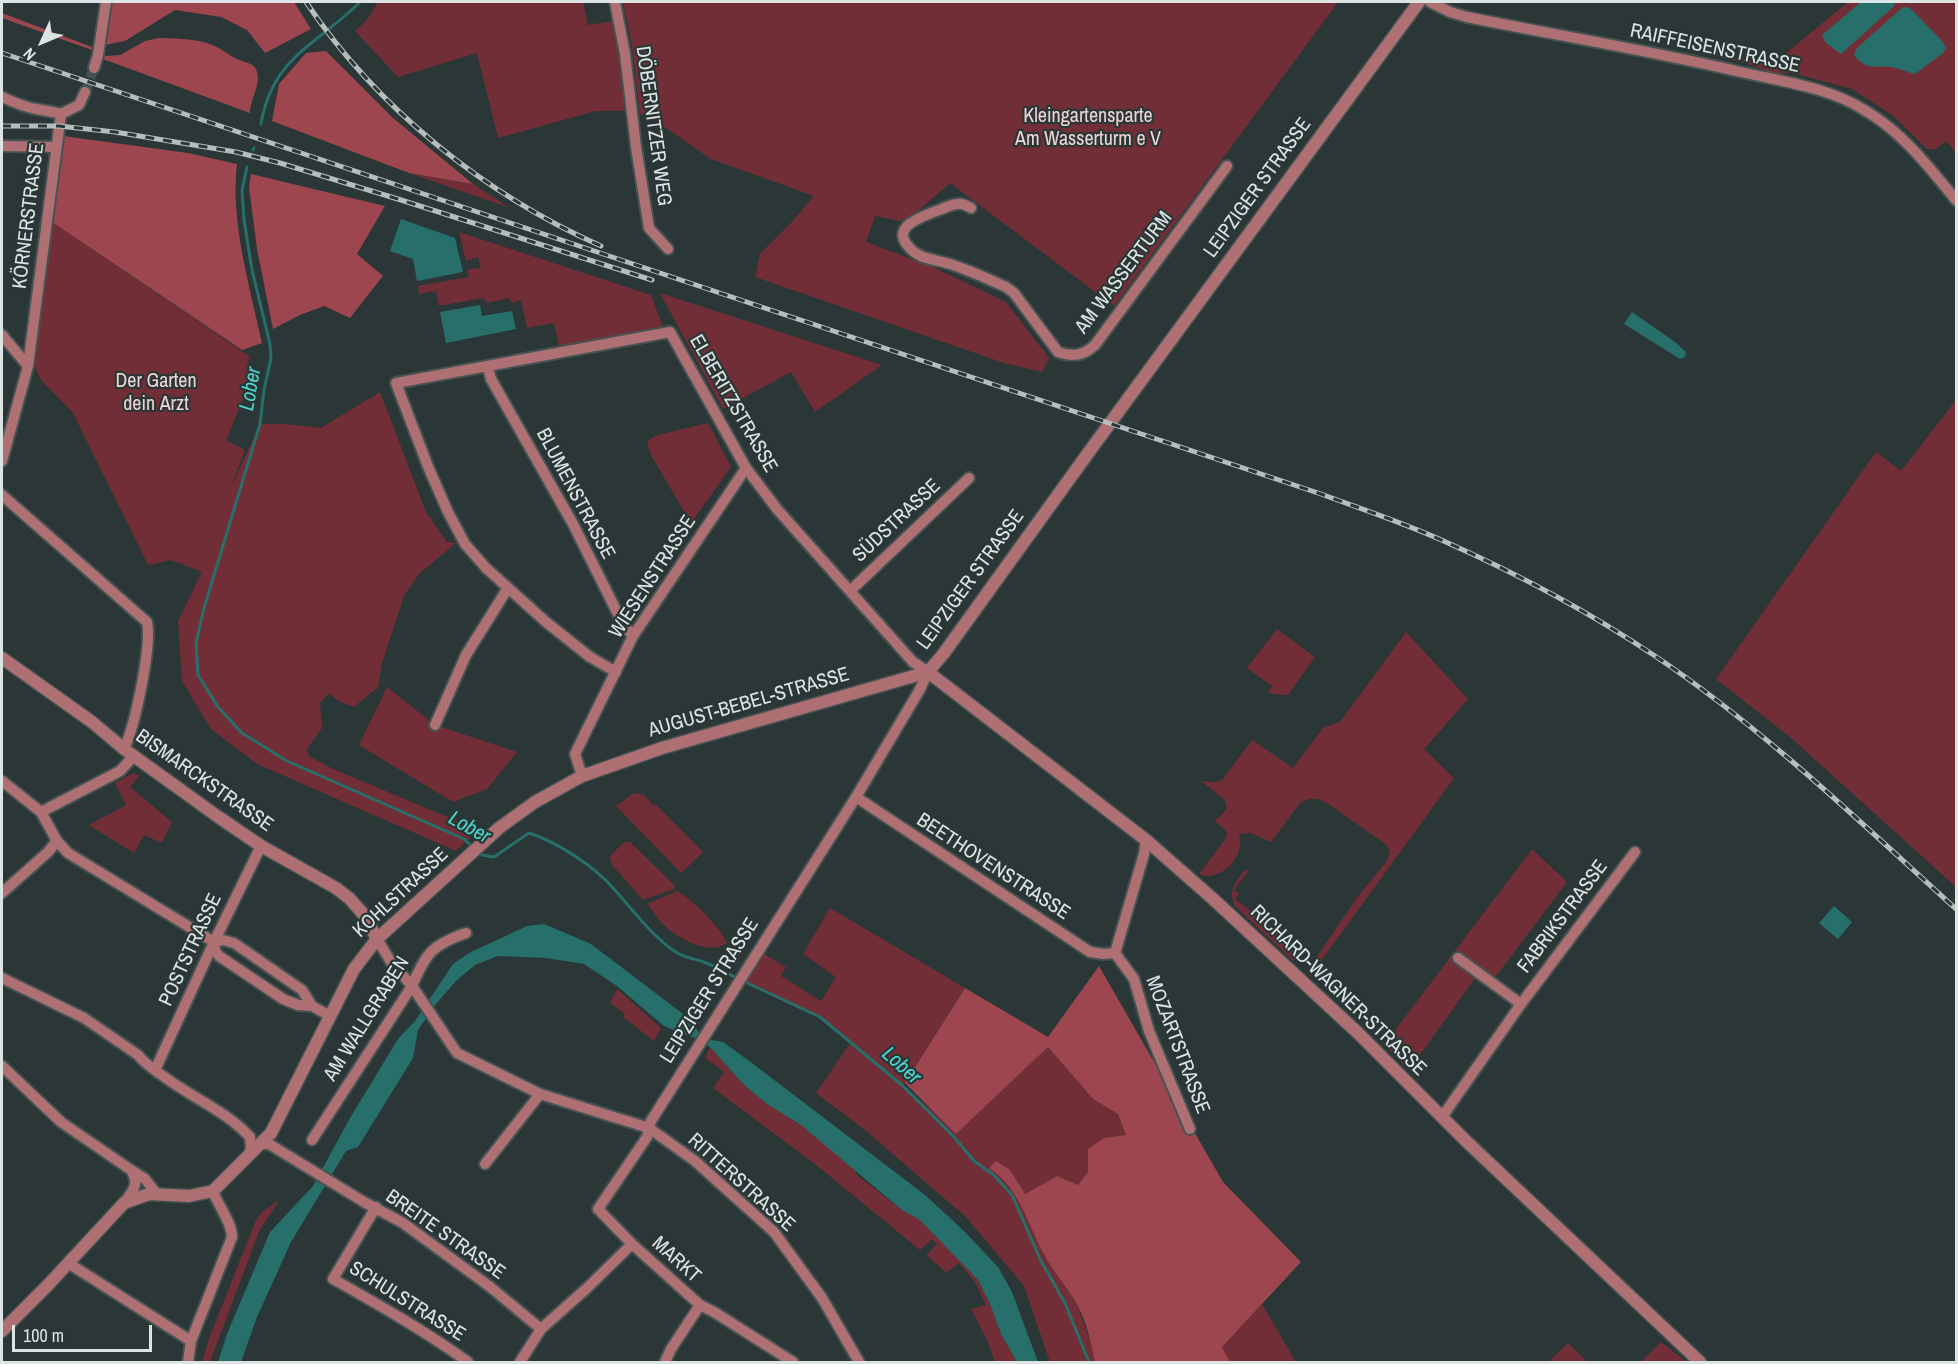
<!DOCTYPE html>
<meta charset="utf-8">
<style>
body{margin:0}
#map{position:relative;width:1958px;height:1364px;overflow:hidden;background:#2a3736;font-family:"Archivo Narrow",sans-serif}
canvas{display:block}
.frame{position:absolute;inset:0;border:3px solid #dde5e4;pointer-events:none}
.north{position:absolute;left:12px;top:12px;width:60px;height:60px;-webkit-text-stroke:4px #2a3736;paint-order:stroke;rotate:226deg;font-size:16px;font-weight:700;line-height:24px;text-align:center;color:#dde5e4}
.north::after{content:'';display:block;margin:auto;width:21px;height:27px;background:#dde5e4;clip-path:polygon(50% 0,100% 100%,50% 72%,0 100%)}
.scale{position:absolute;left:12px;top:1325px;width:140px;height:27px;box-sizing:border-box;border:3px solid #dde5e4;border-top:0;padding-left:8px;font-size:18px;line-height:21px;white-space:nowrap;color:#dde5e4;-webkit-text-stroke:4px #2a3736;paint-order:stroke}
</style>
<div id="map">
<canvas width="1958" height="1364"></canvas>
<div class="frame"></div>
<div class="north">N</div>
<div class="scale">100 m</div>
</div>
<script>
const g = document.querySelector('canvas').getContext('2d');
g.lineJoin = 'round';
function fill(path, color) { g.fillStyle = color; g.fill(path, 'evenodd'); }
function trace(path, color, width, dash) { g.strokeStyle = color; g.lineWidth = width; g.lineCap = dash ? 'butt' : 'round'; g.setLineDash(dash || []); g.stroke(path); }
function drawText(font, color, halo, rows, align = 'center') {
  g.font = font + ' "Archivo Narrow",sans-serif'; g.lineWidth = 4.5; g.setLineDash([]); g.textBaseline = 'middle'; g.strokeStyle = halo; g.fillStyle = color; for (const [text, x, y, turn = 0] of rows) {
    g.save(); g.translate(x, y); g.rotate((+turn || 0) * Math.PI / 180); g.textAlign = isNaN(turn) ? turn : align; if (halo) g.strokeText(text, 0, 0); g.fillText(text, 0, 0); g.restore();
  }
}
fill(new Path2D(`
 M378,2h205l5,23 24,-4 8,40 5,50h-29l-98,27 -21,-85 -79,24 -43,-46 12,-11z
 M623,2h715l-224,304 -164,-123 -38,33 -12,5 -25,-5 -9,26 69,26 71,34 43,56 -7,14 -38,-9 -249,-86 5,-23 31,-31 23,-27 -103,-37 -58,-40 -13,-5 -8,-68z
 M1848,2h108v151l-10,-12c-7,6 -10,10 -19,8l-35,-34 -40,-26 -59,-16h-20l-31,-11 -47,-10 -6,-2 -3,-5 57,16 4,-17 21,24z
 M409,173l64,11 37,24z
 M52,222l197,134 -2,34 -21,50 19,10 -15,40 30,-66h26l35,4 59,-36 46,120 21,30 9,1 -37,31 -15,22 -22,67 -4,24 -24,20 -16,-6 -9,-8 -9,10 2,25 -15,21 2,7 22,12 147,62 -22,21 -199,-87 -46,-35 -29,-48 -4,-60 24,-49 -31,-12 -23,5 -75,-152 -32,-33 -5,-11 -1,-9z
 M459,232l192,63 12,32 -104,19 -5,-23 -27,5 -6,-28 -10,3 -2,-5 -22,5 -4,-5 -44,8 -3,-15 -17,3 -1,-8 51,-9 -2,-8 14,-1 -3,-11 -12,4z
 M660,293l222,72 -67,47 -24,-40 -68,37z
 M1956,400v487l-166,-150 -74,-58 160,-227 25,19z
 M708,423l23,44 -40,56 -39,-66 -5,-13 3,-5 8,-4z
 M1277,629l38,28 -27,38 -16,-1 -4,-2 4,-6 -25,-18z
 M1406,632l62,67 -44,50 30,29 -141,194 2,3 -5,2v-10l46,-68 31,-38 3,-10 -3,-6 -60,-42c-10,-5 -16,-6 -27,0l-29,39 -20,-9 -12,1c0,3 2,7 1,10 -1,19 -23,38 -41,30l27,-36 1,-6 -12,-11 12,-12 -2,-9 -24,-19 16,1 6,-3 29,-39 41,28 30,-40 17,-6z
 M387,687l48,38 82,27 -30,37 -34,13 -94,-57z
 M133,773l6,3 -9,11 42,35 -10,21 -18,-8 -10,18 -45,-28 37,-20 -11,-22z
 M634,793l10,2 10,11 2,-1 47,47 -22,21 -65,-67z
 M624,842h6l45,44 -1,3 -31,11 -31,-35 -2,-9z
 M1532,849l35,33 -76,101 -13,-9 -69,96 -25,-25z
 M1246,869l2,3 -14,18 5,4 -4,5 70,53 -6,7 -7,1 -57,-54c-8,-14 1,-26 11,-37z
 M677,891c13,6 46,39 50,52 -16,13 -48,-4 -61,-16 -7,-6 -12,-15 -18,-22l1,-2z
 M830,908l135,80 -62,98 43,36 10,12 92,-87 45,52 25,15 8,21 -22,3 -16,34 -10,13 -21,-9 -32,18 -22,-17 13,17 29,62 32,48 13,36 6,22h-46l-26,-76 -58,-69 -101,-87 -49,-37 35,-51 -31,-25 -74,-35 18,-28 22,13 -5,9 40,25 15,-24 -33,-23z
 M617,989l44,39 -7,13 -31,-24 2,-3 -15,-11z
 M710,1047l34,38 23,19 34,21 52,42 4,8 45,35 18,9 58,61 12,24 11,30 16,28h-22l-8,-22 -16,-31 15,-4 -11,-23 -16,-19 -13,10 -19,-18 10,-11 -5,-5 -12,11 -105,-86 -102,-76 11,-16 -19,-14z
 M280,1199l-20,30 -50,133h-8l8,-26 46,-116 6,-8z
 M1262,1304l34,58h-66l-8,-15z
 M1661,1342l26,20h-46z
 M1568,1343l20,19h-40z`), '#722e36');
fill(new Path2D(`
 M112,2h182l17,27 -46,24 -18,-23 -26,-13 -46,-7 -50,31 -20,4z
 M2,13l90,34v3l-90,-32z
 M159,38c18,1 39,0 56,8 8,4 15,10 24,14 7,3 16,3 18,12 4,12 -7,28 -7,41l-147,-54 2,-3 15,-1 25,-14z
 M326,51l67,67 80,66 -64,-11 -137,-52 7,-37 27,-31z
 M63,136l125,17 49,11c-7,57 13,123 25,179l-20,7 -190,-128z
 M251,174l134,32 -28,48 26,22 -33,42 -26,-12 -24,9 -27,14 -16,-80 -8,-62z
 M1099,966l124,216 78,80 -79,85 8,15h-135c-4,-20 -9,-43 -20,-61 -9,-15 -21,-29 -30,-45 -18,-32 -24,-67 -56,-88l7,-7 14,9 15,24 32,-18 21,9 10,-13v-23l16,-11 22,-3 -8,-21 -25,-15 -45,-52 -92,87 -51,-51 60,-95 83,49z`), '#9d464f');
fill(new Path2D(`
 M1861,2h35l-3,5 -52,47 -15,-11 -4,-8z
 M1903,7l7,1 32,33 4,7 -3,5 -28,21c-8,-2 -16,-6 -25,-7 -16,-2 -24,4 -36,-12l3,-7z
 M401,219l54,19 8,34 -46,9 -4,-22 -23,-8z
 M480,305l2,11 30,-5 4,18 -70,14 -6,-31z
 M1632,312l43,30 11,10 -1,5 -5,2 -56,-35z
 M1834,906l18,16 -14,17 -19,-16z
 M544,924l47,20 100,76 8,13 12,7 12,2 29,21 173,132 38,35 35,37 14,25 26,70h-21l-16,-28 -11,-30 -12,-24 -58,-60 -18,-10 -101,-85 -34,-21 -23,-19 -34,-38 -13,-8 -33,-13 -47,-40 -33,-22 -38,-6 -48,-2 -23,9 -19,16 -20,23 -18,26 -5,28 -55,89 -12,4 -55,91 -34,75 -16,45h-23l9,-28 43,-102 43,-46 37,-68 48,-79 17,-18 38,-57 16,-11 58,-27z`), '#276f6a');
trace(new Path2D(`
 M261,124c11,-67 56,-79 99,-122
 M253,150l1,-2
 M247,167l-5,23 2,30 8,50 18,74 1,14 -7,32 -4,34 -56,184 -8,35 2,32 20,32 24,26 45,28 177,78 10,9
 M478,852l4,3 12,2 35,-24c28,9 65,33 84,55 19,21 35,43 57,60 11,9 22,10 34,14 11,4 22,11 33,16
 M743,981l77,36 83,69 51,51 20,24 20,14 18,20 29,66 24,42 24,59`), '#276f6a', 3);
trace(new Path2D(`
 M85,92l9,-24`), '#455150', 10, [10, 5]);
const minor = new Path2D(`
 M615,2l10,52 11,93 13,81 19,21
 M1430,2l20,10 17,5c93,19 186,34 278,56 41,9 85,15 121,38 37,22 63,56 90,89
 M94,68l4,-13 8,-53
 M2,97c11,5 22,10 34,12 9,2 16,2 25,5
 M2,146l54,1
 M971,208c-4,-2 -8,-5 -13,-4 -7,0 -15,5 -22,7 -14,6 -45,15 -28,35 11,14 27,13 42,18 19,6 38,15 56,23l8,6 44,59c15,5 25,4 37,-7l132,-179
 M2,335l26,31
 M488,367l3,12 82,145 50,100 10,12
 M2,461l26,-95 33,-252 18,-9 6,-13
 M2,495l145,127c5,24 -12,104 -23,127
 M850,591l119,-113
 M616,672l-26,-15 -44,-35 -60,-54 -21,-24 -17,-32 -19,-43 -33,-86 274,-51 76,136 31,41 136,153 15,10 -9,19 -63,106 -205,324 -4,16 -49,72 34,35 68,61 14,7 79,50
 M435,725l31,-70 42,-67
 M582,776l-7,-22 58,-118 113,-168
 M2,781l39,31 16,29 11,12 146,89 9,-2 11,3 68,47 10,16
 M856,797l234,155 13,2 12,-1
 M41,812l79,-41 14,-15
 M2,893l46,-41 9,-11
 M377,939l14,23 21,24 45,67 83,41 109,34 46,33 79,71 48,66 37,64
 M214,942l1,9 4,5 64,43 15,6 14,1 18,10
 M1115,953l19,26 15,52 41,98
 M1115,953l29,-99 2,-14
 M1458,958l63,46
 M2,978l82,40 54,37c7,9 15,14 25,21 28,21 63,35 87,61l1,11 -2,8
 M2,1066l59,56 70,48 14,9 12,15
 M155,1070l59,-128 47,-96
 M1442,1117l79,-113 114,-152
 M312,1140l100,-154c14,-33 20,-41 54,-53
 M261,1144h8l95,58 39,21 86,63 52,43
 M485,1164l55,-70
 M124,1203c9,-12 16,-19 7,-33
 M376,1207l-43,72c46,26 92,52 135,83
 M68,1263l123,78
 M188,1362l3,-21 41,-104c0,-15 -14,-31 -19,-46
 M520,1362l21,-33 46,-41 45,-44
 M665,1362l6,-13 29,-44`);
const tertiary = new Path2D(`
 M2,658l90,64 32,27 93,67 44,30 75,42 13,10 16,18 12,23
 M928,672l218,168 66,58 146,135 108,108 234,221
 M928,672l16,-19 142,-197 333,-454
 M2,1331l46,-46 76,-82 25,-9 40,2 24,-5 58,-58 83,-164 23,-30 122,-111 36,-26 47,-26 80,-28 266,-76`);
trace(minor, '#475352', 14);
trace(tertiary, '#475352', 15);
trace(minor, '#af7074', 10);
trace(tertiary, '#af7074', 12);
const rail = new Path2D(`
 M306,2c71,106 178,192 295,244
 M2,53l1319,441c43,16 86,30 127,49 72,32 141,69 207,113 109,73 204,165 301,253
 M2,126h57l56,6 121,20 44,11 121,37 251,80`);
trace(rail, '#b5bebd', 5);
trace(rail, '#2a3736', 3, [9]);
drawText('20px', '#dde5e4', '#2a3736', [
 ["RAIFFEISENSTRASSE",1715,49,12],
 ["DÖBERNITZER WEG",653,126,82],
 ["LEIPZIGER STRASSE",1258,188,-54],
 ["KÖRNERSTRASSE",29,216,-83],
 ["AM WASSERTURM",1124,273,-53],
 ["ELBERITZSTRASSE",733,404,60],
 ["BLUMENSTRASSE",575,494,62],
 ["SÜDSTRASSE",897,521,-43],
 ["WIESENSTRASSE",653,577,-57],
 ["LEIPZIGER STRASSE",971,580,-54],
 ["AUGUST-BEBEL-STRASSE",749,703,-16],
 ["BISMARCKSTRASSE",204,781,35],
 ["BEETHOVENSTRASSE",993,867,33],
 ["KOHLSTRASSE",401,893,-43],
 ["FABRIKSTRASSE",1563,917,-53],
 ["POSTSTRASSE",191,950,-65],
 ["LEIPZIGER STRASSE",710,991,-58],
 ["RICHARD-WAGNER-STRASSE",1338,991,44],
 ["AM WALLGRABEN",367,1019,-58],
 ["MOZARTSTRASSE",1177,1045,69],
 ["RITTERSTRASSE",741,1183,42],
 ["BREITE STRASSE",445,1235,35],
 ["MARKT",676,1260,42],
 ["SCHULSTRASSE",407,1302,32]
]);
drawText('20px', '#efd4d5', '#2a3736', [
 ["Kleingartensparte",1088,117],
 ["Am Wasserturm e V",1088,140],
 ["Der Garten",156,382],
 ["dein Arzt",156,405]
]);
drawText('italic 21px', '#4dd7cf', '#2a3736', [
 ["Lober",251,389,-80],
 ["Lober",469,828,29],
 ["Lober",901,1066,42]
]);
</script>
